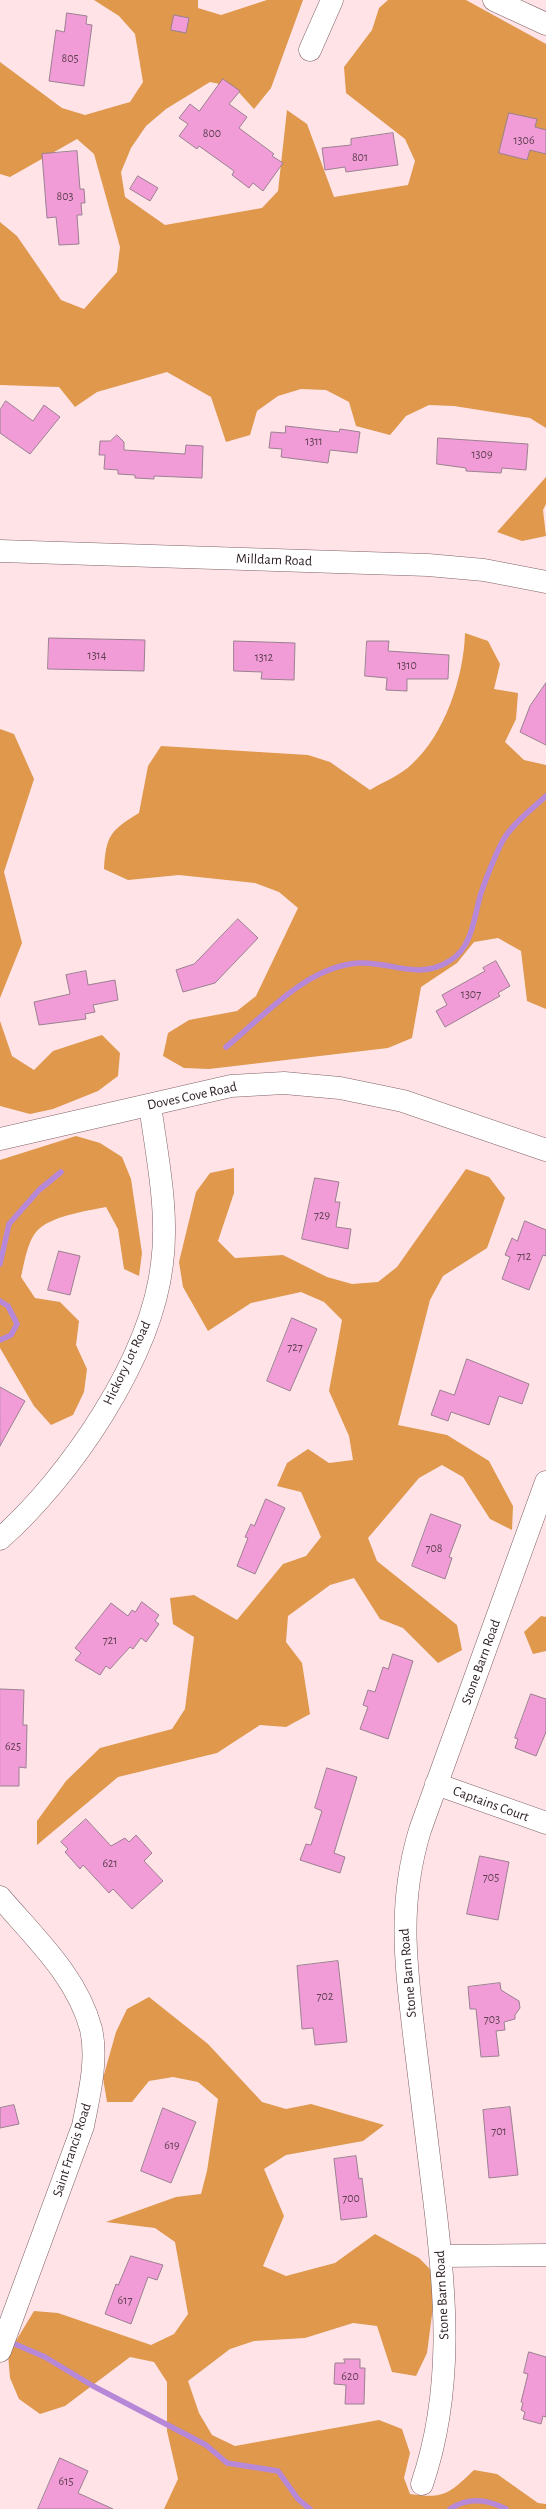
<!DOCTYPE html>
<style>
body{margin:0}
canvas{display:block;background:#ffe3e7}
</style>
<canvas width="546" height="2509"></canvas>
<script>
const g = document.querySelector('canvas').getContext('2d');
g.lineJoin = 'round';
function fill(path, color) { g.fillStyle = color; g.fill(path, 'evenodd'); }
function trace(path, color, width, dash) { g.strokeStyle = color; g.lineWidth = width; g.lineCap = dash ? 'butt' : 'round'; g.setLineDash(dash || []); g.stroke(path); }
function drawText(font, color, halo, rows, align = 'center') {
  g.font = font + ' "Alegreya Sans",sans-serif'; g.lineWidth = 3; g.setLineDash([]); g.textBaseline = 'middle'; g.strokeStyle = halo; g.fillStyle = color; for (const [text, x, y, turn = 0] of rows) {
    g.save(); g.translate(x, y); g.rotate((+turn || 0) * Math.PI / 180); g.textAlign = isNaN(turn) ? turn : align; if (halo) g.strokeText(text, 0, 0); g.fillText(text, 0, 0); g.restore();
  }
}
fill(new Path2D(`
 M94,0h104v8l23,7 46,-15h36l-32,88 -17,21 -20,-22 -24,-5 -44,27 -20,17 -15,22 -10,24 4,25 40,28 97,-17 16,-17 9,-81 20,14 27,73 74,-12 7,-24 -10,-22 -59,-46 -2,-26 28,-37 7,-22 9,-8h78l80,44v384l-16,-10 -76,-12 -25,-1 -23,11 -16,19 -34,-9 -7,-24 -23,-12 -25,-1 -23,7 -21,15 -7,24 -24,7 -15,-45 -44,-25 -70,20 -22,15 -16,-20 -59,-2v-163l17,14 44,64 23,9 33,-37 3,-25 -26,-93 -17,-15 -67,38 -10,-3v-112l62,46 23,7 45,-13 13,-20 -8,-48 -16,-18z
 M546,477v27l-3,6 3,26 -24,5 -25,-9z
 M465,633l23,8 12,23 -6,25 24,4 -2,26 -11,23 19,18 22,5v244l-19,-8 -6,-50 -23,-13 -24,4 -17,21 -36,24 -9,51 -24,10 -179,21 -25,-1 -21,-12 5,-23 21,-13 48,-9 19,-15 42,-88 -19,-16 -24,-9 -76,-8 -51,5 -24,-11c2,-34 7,-39 35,-56l9,-47 13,-20 147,9 22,7 40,28c13,-8 31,-15 42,-26 33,-30 52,-88 53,-131z
 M0,729l14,5 20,45 -30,93 18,71 -22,55z
 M0,1021l12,35 22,14 19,-19 49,-16 18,18 -2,23 -20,15 -45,18 -23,5 -30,-8z
 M76,1136l24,7 22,14 9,22 11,74 -3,23 -15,-7 -6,-40 -12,-22c-19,4 -57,9 -70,25 -9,11 -12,32 -15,45l14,21 25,4 19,19 -3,24 11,24 -3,23 -11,23 -22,10 -17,-19 -34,-58v-188z
 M234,1168v25l-16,48 17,17 48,-3 44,22 25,7 26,-2 19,-15 69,-98 23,8 16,21 -18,50 -44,28 -13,24 -32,125 49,10 42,26 24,45 -1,24 -22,-11 -27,-42 -21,-12 -23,13 -51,60 9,23 80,64 5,25 -24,13 -35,-35 -23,-9 -26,-41 -24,7 -42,31 -2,26 16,21 8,51 -24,13 -26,-2 -43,28 -99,24 -81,68v-24l29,-40 34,-33 72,-19 13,-20 9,-72 -21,-13 -3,-26 24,-3 43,25 46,-56 23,-8 15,-19 -20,-45 -24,-6 10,-23 21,-14 21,14 24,-3 -4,-24 -20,-45 13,-71 -18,-18 -23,-10 -50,11 -43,28 -25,-44 -4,-25 17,-70 14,-19z
 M541,1616l5,1v34l-13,3 -9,-22z
 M149,1997l59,47 54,58 24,7 25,-5 73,21 -21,16 -77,14 -22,14 20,47 -21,50 23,10 49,-13 40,-29 44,24 18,18 -10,77 -11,23 -24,-4 -15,-46 -24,-3 -48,15 -51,3 -24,8 -42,32 11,32 13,22 23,11 144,-26 23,9 8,24 -6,25 6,16c34,5 39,0 64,-24l23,4 41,29 8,1v5h-382l14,-30 -11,-48v-49l-13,-20 -24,-5 -65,49 -25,8 -21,-15 -9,-21 -2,-24 26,-43 24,2 93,32 23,-11 14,-20 -13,-72 -20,-14 -49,-6 70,-25 25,-3 6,-23 11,-72 -20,-17 -25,-5 -24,4 -17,21h-25l-4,-24 13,-46 11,-23z`), '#df984c');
trace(new Path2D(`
 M226,1047c38,-31 82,-82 134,-84 34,-1 59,18 91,-3 22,-14 23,-44 30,-67 6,-17 13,-35 21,-51 10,-18 29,-32 44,-46
 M0,1264l9,-40 30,-34 22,-18
 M0,1301l8,5 9,18 -6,11 -11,5
 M8,2341l37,16 48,29 113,59 21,18 51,8 20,28 12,10
 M450,2509c18,-12 37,-10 56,0`), '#b787d8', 5.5);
const building = new Path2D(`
 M67,13l20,3 -1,8 6,1 -8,61 -35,-5 7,-51 8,2z
 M174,15l15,3 -3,15 -15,-3z
 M223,79l17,12 -11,13 18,13 -8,11 35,26 -2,2 11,7 -20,28 -10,-8 -4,5 -17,-13 2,-4 -35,-25 -2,3 -18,-13 9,-12 -9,-6 11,-14 9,7z
 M509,113l28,6 -2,8 11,3v24l-16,-4 -3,10 -28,-7z
 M393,133l5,32 -52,7 -1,-5 -20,3 -3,-22 29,-3v-6z
 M77,151l3,38h4l1,14h-4l1,12h-5l2,29 -20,1 -3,-28 -9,1 -5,-64z
 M138,176l20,12 -8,13 -20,-12z
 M6,401l27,20 11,-16 16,12 -30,37 -30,-21v-23z
 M286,426l53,6 1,-3 20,3 -3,21 -27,-3 -2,13 -47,-6 1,-8 -13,-1 2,-16 14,1z
 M117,435l7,7v8l61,4 1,-9 17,1 -1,32 -48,-2v3l-19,-1v-3l-17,-1v-4l-14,-1 1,-14h-6l1,-14h10z
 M438,438l90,6 -2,26 -24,-2 -1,5 -35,-2v-3l-29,-4z
 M49,638l96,2 -1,31 -96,-2z
 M234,641l61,2 -1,37 -33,-1 1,-7 -28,-1z
 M367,641h22l-1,10 61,4 -1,24h-41v12l-21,-1 1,-12 -22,-2z
 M546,683v62l-26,-13 10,-26z
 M238,919l20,19 -43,45 -32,9 -7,-22 18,-6z
 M496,961l14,25 -12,7 2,3 -55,31 -9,-16 11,-6 -5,-10 43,-24 -2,-3z
 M86,971l2,14 27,-5 3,20 -25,5 2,7 -10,2 1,5 -47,6 -5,-23 36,-8 -4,-19z
 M315,1178l24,4 -4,20h5l-4,25 15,2 -3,20 -46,-10z
 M525,1221l21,9v26l-3,-1 -14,35 -27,-11 8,-22 -5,-2 7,-17 5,3z
 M59,1251l21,5 -10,39 -22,-5z
 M292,1318l25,11 -27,62 -23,-10z
 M467,1359l62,25 -7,20 -23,-8 -10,29 -38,-13 -3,9 -17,-6 9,-25 14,5z
 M0,1387l25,14 -25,45z
 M266,1499l19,9 -30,66 -18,-8 11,-28 -3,-1 6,-13 3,2z
 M431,1514l30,11 -12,32 3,1 -7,21 -33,-13z
 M142,1602l17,13 -4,6 4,3 -13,18 -5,-4 -8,11 -3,-2 -20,22 -4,-3 -6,9 -25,-15 6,-7 -6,-5 36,-45 17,13 4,-6 3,2z
 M393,1654l20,7 -25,78 -28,-10 8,-22 -5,-2 5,-15 7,2 8,-25 5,2z
 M0,1689l24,1 -1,35h4l-1,43 -7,-1v19h-19z
 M531,1694l15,5v33l-10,24 -21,-8 3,-9 -3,-1z
 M327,1768l30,9 -23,76 11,4 -5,16 -40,-13 6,-16 5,1 11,-34 -7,-3z
 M86,1819l25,27 14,-8 4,4 7,-7 16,18 -8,8 19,20 -31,28 -19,-20 -4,4 -26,-28 -3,4 -15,-17 3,-3 -7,-7z
 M480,1856l29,6 -11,58 -31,-6z
 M338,1961l9,81 -32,3 -2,-17 -11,1 -5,-63z
 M500,1983l1,7 18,11 1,7 -5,7v4l-11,3 1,8 -9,1 3,25 -18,1 -5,-48h-6l-2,-22z
 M14,2105l5,19 -19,4v-20z
 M510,2107l8,68 -29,3 -6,-68z
 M163,2108l33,14 -25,61 -30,-12z
 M356,2156l3,23 3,-1 5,39 -26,3 -7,-61z
 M131,2256l32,9 -6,15 -9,-3 -17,47 -26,-10 11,-30 2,1z
 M529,2352l17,5v60l-3,-1 -2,8 -18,-5 2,-7 -4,-2 2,-7 -2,-1 7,-28 -4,-1z
 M344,2359h16v9h5l-1,36h-19l1,-19 -12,-1 1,-21h10z
 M60,2458l28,13 -10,22 35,16h-75z`);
fill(building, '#f19cd7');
trace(building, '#9a8191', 1);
const minor = new Path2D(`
 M494,0l52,24
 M310,50l22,-50
 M0,551l428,14 56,5 62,12
 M0,1139l231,-53 53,-3 56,5 63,13 143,49
 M0,1539c70,-62 151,-180 162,-275 7,-52 -5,-107 -12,-159
 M436,1784l110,39
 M0,1897c34,40 77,79 91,132 7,31 -2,66 -8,97l-83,225
 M441,2256l105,-1
 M422,2484c32,-94 24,-189 12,-286 -6,-52 -13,-103 -19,-155 -9,-77 -18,-137 5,-213l126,-348`);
trace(minor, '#7f6266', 23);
trace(minor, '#fff', 22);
drawText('12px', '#604152', null, [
 ["805",70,58],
 ["800",212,133],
 ["1306",524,140],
 ["801",360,157],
 ["803",65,196],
 ["1311",314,441],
 ["1309",482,454],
 ["1314",97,655],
 ["1312",264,657],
 ["1310",407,665],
 ["1307",471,994],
 ["729",322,1215],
 ["712",524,1256],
 ["727",295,1347],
 ["708",434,1548],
 ["721",110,1640],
 ["625",13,1746],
 ["621",110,1863],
 ["705",491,1877],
 ["702",325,1996],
 ["703",492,2019],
 ["701",499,2131],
 ["619",172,2145],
 ["700",351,2198],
 ["617",125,2300],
 ["620",350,2376],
 ["615",66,2481]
]);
drawText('14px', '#302325', '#fff', [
 ["Milldam Road",274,560,2],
 ["Doves Cove Road",192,1096,-12],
 ["Hickory Lot Road",127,1363,-64],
 ["Stone Barn Road",481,1662,-70],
 ["Captains Court",491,1804,20],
 ["Stone Barn Road",408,1973,-95],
 ["Saint Francis Road",72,2150,-72],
 ["Stone Barn Road",442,2295,-93]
]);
</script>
